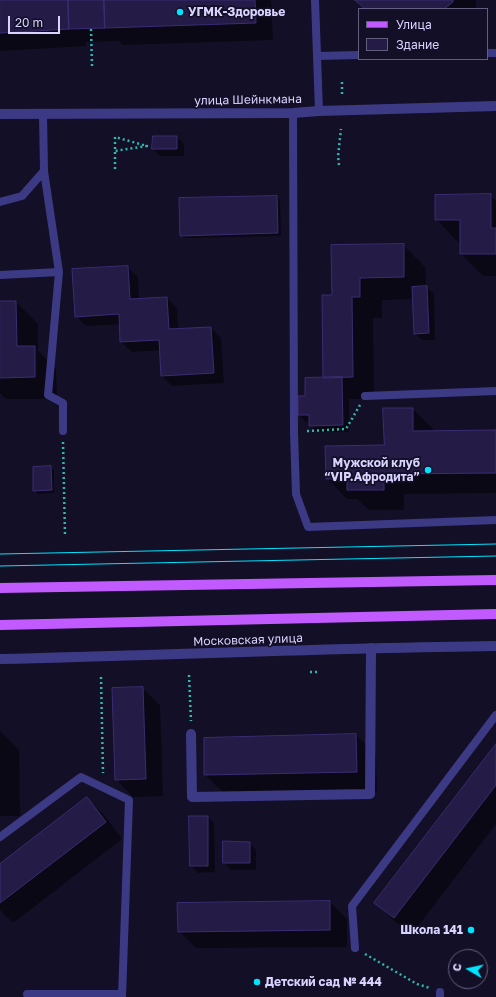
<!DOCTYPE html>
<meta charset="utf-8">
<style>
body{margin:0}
#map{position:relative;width:496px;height:997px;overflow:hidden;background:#130f26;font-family:"Golos Text",sans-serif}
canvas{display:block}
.legend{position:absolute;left:358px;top:8px;width:130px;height:52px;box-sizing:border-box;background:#130f26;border:1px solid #625e7d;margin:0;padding:5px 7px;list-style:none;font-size:12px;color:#d9d4ff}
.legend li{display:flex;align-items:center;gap:8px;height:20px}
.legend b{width:20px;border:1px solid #625e7d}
.north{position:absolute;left:448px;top:949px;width:40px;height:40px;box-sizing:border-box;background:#130f26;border:1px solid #625e7d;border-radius:50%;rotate:279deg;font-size:11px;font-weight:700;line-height:16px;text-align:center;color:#d9d4ff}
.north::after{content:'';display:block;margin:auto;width:14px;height:18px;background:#00e5ff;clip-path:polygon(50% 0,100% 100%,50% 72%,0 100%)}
.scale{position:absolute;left:8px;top:16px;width:52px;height:18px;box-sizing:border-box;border:2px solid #d9d4ff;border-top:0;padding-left:5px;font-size:12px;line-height:14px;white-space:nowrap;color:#d9d4ff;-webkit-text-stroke:3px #130f26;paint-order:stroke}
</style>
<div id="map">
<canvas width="496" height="997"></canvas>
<ul class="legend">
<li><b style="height:5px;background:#c25bff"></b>Улица</li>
<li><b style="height:11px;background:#241b47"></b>Здание</li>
</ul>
<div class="north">С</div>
<div class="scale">20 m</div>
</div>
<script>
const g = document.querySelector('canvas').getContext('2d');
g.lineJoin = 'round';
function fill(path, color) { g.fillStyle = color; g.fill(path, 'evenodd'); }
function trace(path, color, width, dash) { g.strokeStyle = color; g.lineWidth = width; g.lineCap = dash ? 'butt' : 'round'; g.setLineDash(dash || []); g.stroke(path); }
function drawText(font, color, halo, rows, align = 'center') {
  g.font = font + ' "Golos Text",sans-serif'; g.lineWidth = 3.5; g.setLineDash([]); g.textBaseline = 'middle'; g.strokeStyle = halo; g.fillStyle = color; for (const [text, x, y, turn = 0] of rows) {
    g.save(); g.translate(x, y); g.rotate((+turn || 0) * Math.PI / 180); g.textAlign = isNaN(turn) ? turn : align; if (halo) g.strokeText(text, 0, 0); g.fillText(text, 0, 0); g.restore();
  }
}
fill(new Path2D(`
 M0,0h271l2,40 -150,5 -4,-4 -33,1v4l-86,5z
 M357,0h119v9h-110z
 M177,137l7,7v12h-24l-7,-7z
 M490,195l6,6v75h-13l-22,-22v-12h-3l-22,-23z
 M277,197l3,3 1,36 -97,2 -3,-3z
 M403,245l22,22 1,20 8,7 1,46h-13l-7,-7 -1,-34 -32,1v18h-9l1,81h-25v33h-32l-7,-7v-3h-4l-7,-7 7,-18 18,-18 9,-83z
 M127,267l11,10 1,22 28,-1 10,10 1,21 33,-1 10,10 3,45 -52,3 -10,-10 -1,-26 -29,2 -11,-10 -1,-18 -34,2 -10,-10z
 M0,302h16l22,22v27l18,18 1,30h-51l-6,-6z
 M413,409l20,20v3l63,-1v62l-92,1v16h-35l-12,-11h-10l-20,-21 58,-32z
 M50,467l4,3v23l-16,1 -4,-4z
 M142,688l18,17 3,91 -30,1 -17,-18z
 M0,731l19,19 1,66h-20z
 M356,735l20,20 1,37 -151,3 -21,-20z
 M496,746v78l-84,110 -19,-14 -17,-17z
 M87,798l17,17 18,24 -109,84 -13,-13v-45z
 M207,817l7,6 1,49 -17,1 -7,-7z
 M249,843l7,7v20h-25l-7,-7z
 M330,902l17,17v28l-151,1 -17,-17z`), '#0007');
const building = new Path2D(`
 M0,0h68l1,29 -69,4z
 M68,0h36l1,28 -36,1z
 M104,0h151l1,23 -151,5z
 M355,0h98v2l-9,7h-78z
 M153,136h24v13h-25z
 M491,194v34h5v26h-36v-34h-25v-25z
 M277,196l1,37 -98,3 -1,-38z
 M404,244v33l-44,1v19h-8l1,80 -30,1 -1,-83h10l-1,-50z
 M128,266l2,33 37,-2 2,32 42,-2 3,46 -53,3 -2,-36 -39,2 -1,-28 -44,3 -3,-48z
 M427,286l2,47 -15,1 -2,-47z
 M0,301h16l1,45h18v31l-35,1z
 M342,377l1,48 -34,1v-11h-11v-19h7v-18z
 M383,408h30v23l83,-1v43l-112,1v16h-37v-11h-21l-1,-33 59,-1z
 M51,466l1,24 -19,1v-24z
 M143,687l3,92 -31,1 -3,-92z
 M356,734l1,38 -153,3v-37z
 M496,744v41l-102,133 -20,-15z
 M87,797l19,25 -106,81v-39z
 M189,816h19v50h-18z
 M223,841l27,1v21h-27z
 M330,901v29l-152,2 -1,-29z`);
fill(building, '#241b47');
trace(building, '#3b2d73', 1);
trace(new Path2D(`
 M91,29l1,37
 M342,82v15
 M339,165l-1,-9 3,-27
 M115,169v-32l32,9 -32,5
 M307,431l39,-2 14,-24
 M63,442l2,93
 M310,672h9
 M189,675l2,46
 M101,677l2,96
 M365,954l52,30 13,4`), '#2fb8b0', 2.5, [2, 3]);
trace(new Path2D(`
 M315,0l4,111
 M487,53h9
 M317,56l42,-1
 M293,113l1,319 2,62 12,33 188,-7
 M43,114l1,57 15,101 -11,123 15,8v28
 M0,202l22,-6 22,-25
 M0,275l59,-3
 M365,396l131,-5
 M0,837l81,-60 48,23 -7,197
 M355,948l-3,-42 144,-191
 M440,992v5
 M27,994h95`), '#3d3a85', 8);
trace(new Path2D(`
 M191,734l1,63 178,-3 1,-146`), '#3d3a85', 10);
trace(new Path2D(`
 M0,114l293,-1 26,-2 177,-5
 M0,659c165,-4 331,-11 496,-13`), '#3d3a85', 10);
trace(new Path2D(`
 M0,588l496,-8
 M0,625l496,-11`), '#c25bff', 10);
trace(new Path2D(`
 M0,554l496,-10
 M0,566l496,-10`), '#00e5ff', 1);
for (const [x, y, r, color] of [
 [180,12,4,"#00e5ff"],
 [428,470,4,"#00e5ff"],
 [471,930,4,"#00e5ff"],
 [257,982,4,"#00e5ff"]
]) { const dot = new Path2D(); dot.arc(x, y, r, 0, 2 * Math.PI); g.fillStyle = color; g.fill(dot); trace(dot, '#130f26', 1.5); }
drawText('bold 12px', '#d9d4ff', '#130f26', [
 ["УГМК-Здоровье",188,12],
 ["Мужской клуб",420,463,"right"],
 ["“VIP.Афродита”",420,477,"right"],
 ["Школа 141",463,930,"right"],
 ["Детский сад № 444",265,982]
], 'left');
drawText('12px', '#d9d4ff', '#130f26', [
 ["улица Шейнкмана",248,100,-1],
 ["Московская улица",248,640,-2]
]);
</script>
